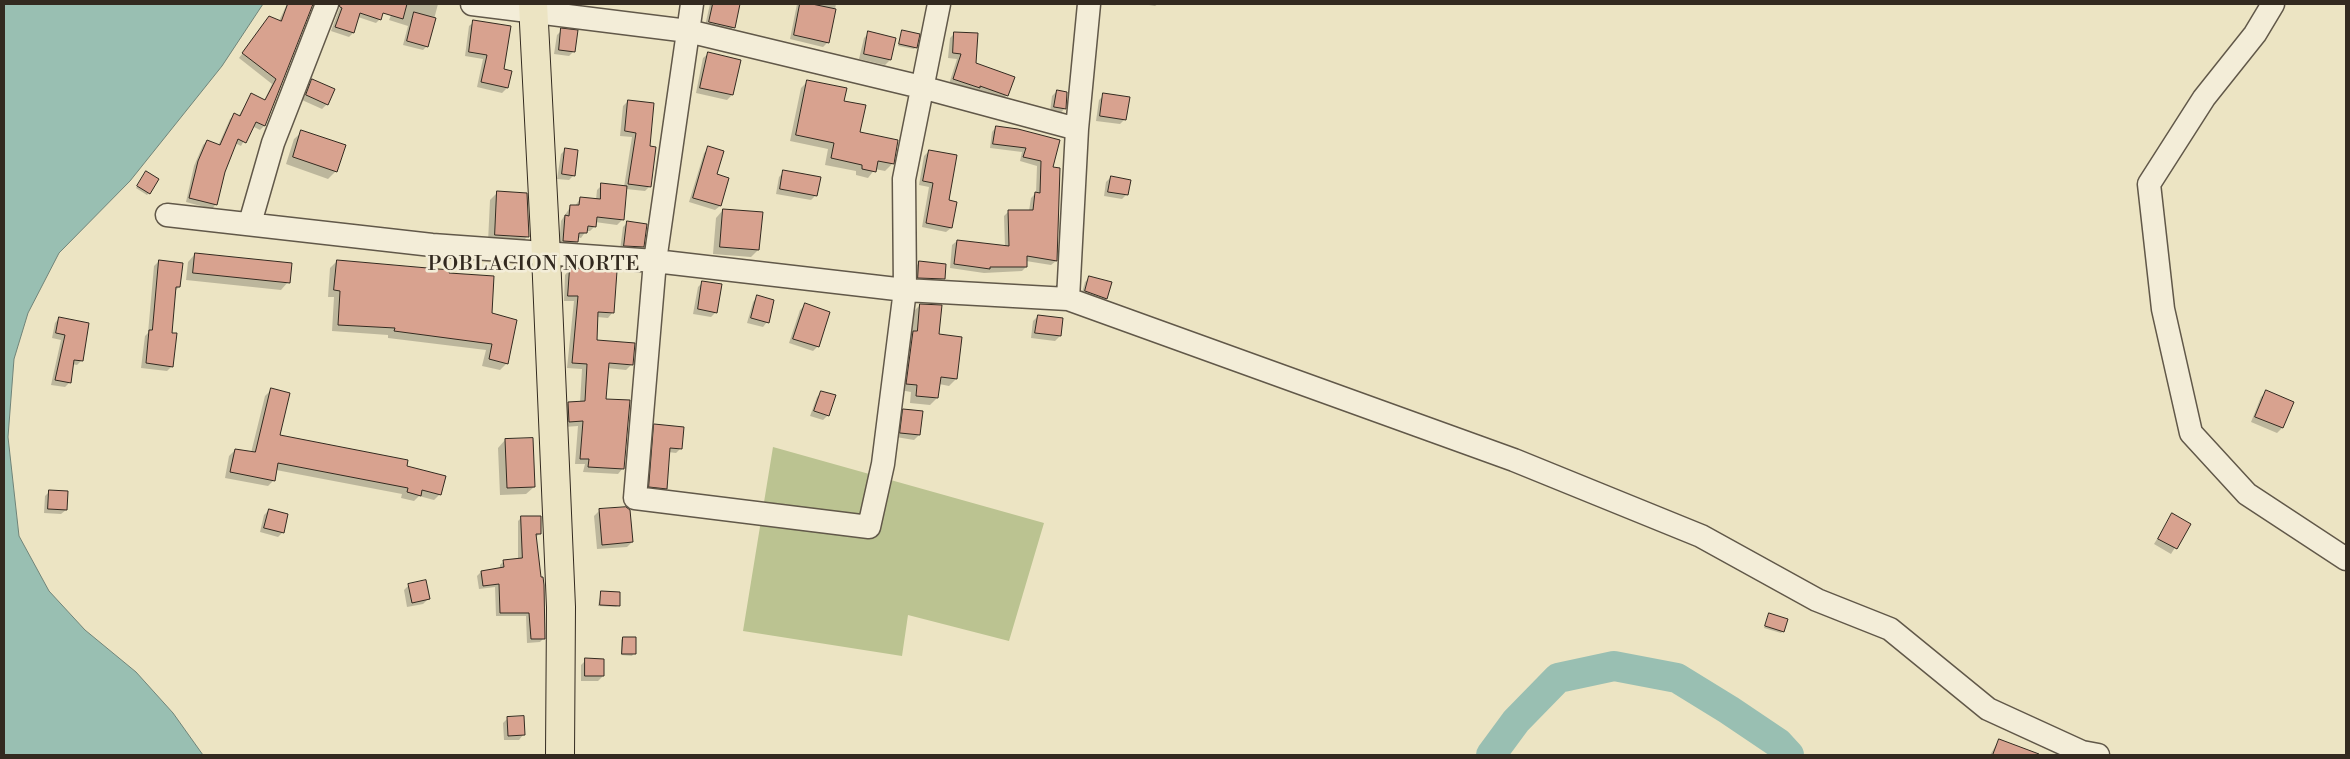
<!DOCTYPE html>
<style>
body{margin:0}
#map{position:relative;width:2350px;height:759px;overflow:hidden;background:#ece4c3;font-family:"Libre Bodoni",serif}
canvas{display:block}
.frame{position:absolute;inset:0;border:5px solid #332a20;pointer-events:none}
</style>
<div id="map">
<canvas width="2350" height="759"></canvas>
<div class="frame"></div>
</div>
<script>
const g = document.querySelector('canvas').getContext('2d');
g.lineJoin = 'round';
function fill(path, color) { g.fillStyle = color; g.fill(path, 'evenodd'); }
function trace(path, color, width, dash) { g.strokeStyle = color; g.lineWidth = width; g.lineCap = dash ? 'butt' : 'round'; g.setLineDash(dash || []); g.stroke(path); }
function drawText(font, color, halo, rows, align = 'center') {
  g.font = font + ' "Libre Bodoni",serif'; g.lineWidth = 5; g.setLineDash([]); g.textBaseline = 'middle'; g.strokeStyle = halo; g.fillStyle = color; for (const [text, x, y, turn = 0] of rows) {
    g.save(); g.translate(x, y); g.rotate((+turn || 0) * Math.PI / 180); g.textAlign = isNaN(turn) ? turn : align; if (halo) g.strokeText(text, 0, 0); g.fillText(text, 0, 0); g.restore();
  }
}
fill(new Path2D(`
 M773,447l271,76 -35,118 -101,-26 -6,41 -159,-25z`), '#bbc391');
const water = new Path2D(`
 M4,4h259l-41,62 -92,115 -71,72 -31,60 -14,46 -6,78 11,99 30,55 36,39 51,42 37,41 30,42h-199z`);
fill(water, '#99bfb2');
trace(water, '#708378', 1);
fill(new Path2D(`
 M287,4h16l7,3 -46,119 -4,4 -8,-4 -11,20 -6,-3 -11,29 -8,32 -4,5 -26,-7 8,-36 9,-21 4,-4 11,5 12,-27 5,-4 3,2 13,-22 13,6 8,-17 -33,-26 30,-41 10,4z
 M341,4h44l-5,15 -4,4 -18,-6 -5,16 -4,4 -18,-6z
 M396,4h42l-11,42 -4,4 -20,-5 5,-19 -19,-6z
 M710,4h28l-5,23 -4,5 -24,-6z
 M797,4h39l-8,38 -5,5 -33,-8z
 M1143,4h15l-3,2z
 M474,22l29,48 8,2 -4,16 -5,5 -25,-6 6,-28 -18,-3 4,-30z
 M562,30l12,21 -5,5 -15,-2 3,-19z
 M903,31l13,16 -2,2 -16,-3z
 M869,33l21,27 -5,5 -26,-6 5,-21z
 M955,33l20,31 32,31 -5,5 -53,-16 8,-25 -9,-1 2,-20z
 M708,54l24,41 -5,5 -31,-7 7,-35z
 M312,81l15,23 -5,5 -20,-9 5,-14z
 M808,81l34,21 17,31 38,8 -5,23 -7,7 -10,-2 -7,9 -12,-3v-4l-31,-6 3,-16 -38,-8 11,-53z
 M1057,91l9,2 -2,16 -4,5 -10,-2 2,-16z
 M1104,95l21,24 -5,5 -24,-3 3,-21z
 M628,101l20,46 1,40 -4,4 -19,-2 -4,31 -5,5 -22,-3v4l-5,5h-4l-5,7 -4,-1v5l-5,5 -13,-1 2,-25 10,-15h4l5,-7 16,1 1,-10 5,-5 22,2 8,-50 -12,-1 3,-30z
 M996,127l22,3 34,38 6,1 -2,92 -5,4 -25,-4v6l-4,4 -38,2 -34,-5 2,-23 5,-4 48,6 -1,-31 5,-5h20l2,-13 5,-5 1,-27 -17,-5 2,-9 -32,-4 2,-16z
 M302,132l34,39 -8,8 -42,-15 8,-25z
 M709,148l11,58 -5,4 -26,-8 15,-49z
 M566,149l8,26 -5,5 -12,-1 4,-25z
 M929,151l19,50 3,27 -5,4 -24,-5 7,-40 -10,-2 5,-29z
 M146,172l3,21 -2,2 -11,-7z
 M784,172l32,23 -5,5 -35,-6 3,-17z
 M1111,177l15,18 -4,4 -18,-3 2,-14z
 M498,192l30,44 -8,8 -32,-2 2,-42z
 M723,210l35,40 -7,7 -38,-3 3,-36z
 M628,222l15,24 -5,5 -18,-1 3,-23z
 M195,254l93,28 -7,8 -95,-10 2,-18z
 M159,261l20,26 -5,5 -3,42 1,32 -5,5 -26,-3 4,-32 3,-3 6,-67z
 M337,261l111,13 43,40 16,49 -7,7 -18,-4 4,-16 -98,-12v-3l-56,-4 2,-34h-6l2,-29z
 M919,263l24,15 -5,5 -24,-1v-14z
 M570,269l43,43 -5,6 -11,-1 -2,24 37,23 -6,6 -19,-2 -2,32 18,68 -5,6 -35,-2 2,-8h-10l3,-38 -14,1 -1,-19 5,-5h12l2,-34 -15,-1 7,-67h-10l1,-26z
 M1090,277l16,22 -5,4 -20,-7 4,-14z
 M703,282l13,30 -5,5 -18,-3 5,-27z
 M757,297l10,25 -4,5 -16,-4 6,-21z
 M805,305l13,41 -5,5 -24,-8 11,-33z
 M920,305l18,30 18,44 -7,7 -10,-2 -2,14 -7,7 -20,-2 1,-11 -11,-2 13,-78z
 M1038,316l22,20 -5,5 -24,-3 2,-17z
 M59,318l23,42 -5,5 -5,-1 -2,18 -5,5 -14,-2 10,-45 -9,-2 3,-15z
 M271,390l7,46 128,31 34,27 -6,6 -15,-4 -5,5 -13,-3 1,-4 -126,-24 -2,10 -6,6 -43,-8 4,-22 6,-6 16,3 14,-57z
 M822,392l6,23 -5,5 -13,-4 7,-19z
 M2266,392l26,11 -10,25 -5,5 -26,-11 10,-25z
 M904,410l15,25 -5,5 -18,-3 3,-22z
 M655,426l26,22 -5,5 -8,-1 -2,36 -5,5 -16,-2 5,-61z
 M505,440l29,47 -8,7 -26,1 -2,-47z
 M50,491l16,19 -5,4 -17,-1 1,-17z
 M269,510l14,22 -5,5 -18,-5 4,-17z
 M599,511l33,31 -5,5 -30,2 -3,-33z
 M2172,515l17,10 -18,29 -17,-10z
 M521,518l19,15 -5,5 9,100 -4,4 -13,1 -1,-27h-30l-1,-29 -16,2 -2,-13 4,-4 19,-3v-4l4,-4 14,-2v-38z
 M409,585l19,14 -5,5 -16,3 -3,-17z
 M601,593l18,12 -3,2 -18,-1z
 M1769,615l14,16 -2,2 -17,-5z
 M623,638l11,15 -2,3 -11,-1v-15z
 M586,660l17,16 -5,5h-17v-16z
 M508,718l15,17 -4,5h-15l-1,-17z
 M1999,740l29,11 -2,4h-36z`), '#0003');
trace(new Path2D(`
 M1491,755l25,-34 42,-43 56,-12 63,12 52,32 49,33 11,12`), '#99bfb2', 30);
const building = new Path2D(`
 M288,4h25l-48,122 -9,-4 -10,21 -8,-4 -13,33 -8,33 -28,-7 9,-37 9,-21 13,5 14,-32 6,3 11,-23 14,7 11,-21 -34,-26 27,-37 12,5z
 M340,4h67l-4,15 -20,-6 -2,7 -21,-7 -6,20 -19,-6 7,-19 -2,-1z
 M713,4h27l-5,24 -26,-6z
 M800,4h12l24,5 -7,34 -35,-8z
 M414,12l22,6 -8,29 -21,-6z
 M473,20l38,6 -7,43 8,2 -4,17 -27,-6 6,-27 -18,-3z
 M561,28l17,2 -3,22 -16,-2z
 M902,30l18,4 -3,14 -18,-4z
 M868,31l28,7 -5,22 -27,-6z
 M954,32l24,1 -2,30 39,14 -7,19 -28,-10v2l-27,-9 8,-25 -8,-1z
 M708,52l33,8 -8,35 -33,-7z
 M312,79l23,10 -7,16 -22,-10z
 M807,80l40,8 -3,13 22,4 -6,27 38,8 -4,24 -16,-3 -2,11 -14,-3v-4l-31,-7 3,-15 -38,-8z
 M1057,90l10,2 -1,17 -12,-2z
 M1103,93l27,4 -4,23 -26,-4z
 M628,100l26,3 -4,43 6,1 -5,40 -23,-3 8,-51 -11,-2z
 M996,126l22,3 42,11 -7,27 7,1 -3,93 -30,-5v11h-37v2l-36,-5 3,-24 52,6 -1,-36h25l2,-18 5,1 1,-32 -18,-4 3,-9 -33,-4z
 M301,130l45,15 -9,27 -44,-15z
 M708,146l16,5 -7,23 12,4 -8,28 -28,-8z
 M565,148l13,2 -3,26 -13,-2z
 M929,150l28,5 -8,45 8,2 -5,26 -26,-5 7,-40 -10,-2z
 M783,170l38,7 -4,19 -37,-7z
 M146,171l13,8 -9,15 -13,-8z
 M1111,176l20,4 -3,15 -20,-3z
 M601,183l26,3 -3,34 -27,-3 -1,10 -8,-1 -1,7h-8l-1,9 -15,-1 2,-26 4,1 1,-11h9l1,-8 20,2z
 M497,191l30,2 2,44 -34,-2z
 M723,209l40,3 -4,38 -39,-3z
 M627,221l20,3 -3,23 -20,-1z
 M195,253l97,10 -2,20 -97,-10z
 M159,260l24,3 -3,24h-4l-4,46h5l-4,34 -27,-4 3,-33h3z
 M337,260l113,10 -1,3 45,3 -2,37 25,7 -9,44 -19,-5 3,-15 -98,-13 1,-3 -57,-3 2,-34 -6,-1z
 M919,261l27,3 -1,15 -27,-1z
 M570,268l47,3 -3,42 -16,-1 -1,28 38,3 -2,22 -24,-2 -3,36 24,1 -6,69 -36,-2 1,-8h-9l3,-38 -14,1 -1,-20 17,-1 2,-37 -15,-1 6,-67h-10z
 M1089,276l23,6 -5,17 -22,-8z
 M702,281l20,3 -5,29 -19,-4z
 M757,295l17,5 -5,23 -18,-5z
 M805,303l25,9 -11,35 -26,-8z
 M920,304l22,1 -3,29 23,3 -5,42 -16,-2 -3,21 -22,-2 1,-11 -11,-1 7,-53h4z
 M1038,315l25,3 -2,18 -26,-3z
 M59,317l30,6 -6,38 -9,-1 -3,23 -16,-3 10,-45 -9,-2z
 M271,388l19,5 -10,42 128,25 -1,6 39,10 -5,19 -19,-5 -1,6 -14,-4 1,-4 -130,-25 -3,18 -45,-9 5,-23 20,3z
 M2266,390l28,12 -11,26 -28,-11z
 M821,391l15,4 -7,21 -15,-5z
 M903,409l20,2 -3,24 -20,-2z
 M654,424l30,3 -2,22 -12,-1 -3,41 -18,-2z
 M533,438l2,49 -28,1 -2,-49z
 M49,490l19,1 -1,19 -19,-1z
 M626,507l4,3 3,32 -31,3 -3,-36z
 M269,509l19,5 -4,19 -20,-5z
 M2172,513l19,11 -14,25 -19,-10z
 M521,516h20v18h-5l5,43h2l1,8 1,54h-14l-2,-26h-29l-1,-29 -16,2 -2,-15 23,-4 -1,-7 19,-2z
 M426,580l4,19 -18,4 -4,-19z
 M601,591l19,1v14l-20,-1z
 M1769,613l19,6 -4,13 -19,-6z
 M623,637h13v17h-14z
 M585,658l19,1v17h-19z
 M524,716l1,19 -17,1 -1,-19z
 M1999,739l40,15v1h-46z`);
fill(building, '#d8a28f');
trace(building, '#332a20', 1);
const minor = new Path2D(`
 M472,4l216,27 233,56 156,42
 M692,4l-37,257 -20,237 234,29 14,-63 22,-174 -1,-111 35,-175
 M2273,4l-18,30 -51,64 -55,86 14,125 28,124 56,61 99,65
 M167,215l265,30 223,16 250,29 163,9 446,161 187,76 116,64 73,29 98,80 94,43 16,3
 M250,223l23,-80 54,-139
 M1068,299l9,-170 12,-125`);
const major = new Path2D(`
 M533,4l13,251 15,352 -1,148`);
trace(minor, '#615849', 25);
trace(major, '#332a20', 30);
trace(minor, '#f3edd8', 22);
trace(major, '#ece4c3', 28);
g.letterSpacing = '1px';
drawText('20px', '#332a20', '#f3edd8', [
 ["POBLACION NORTE",534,265]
]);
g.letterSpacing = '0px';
</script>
